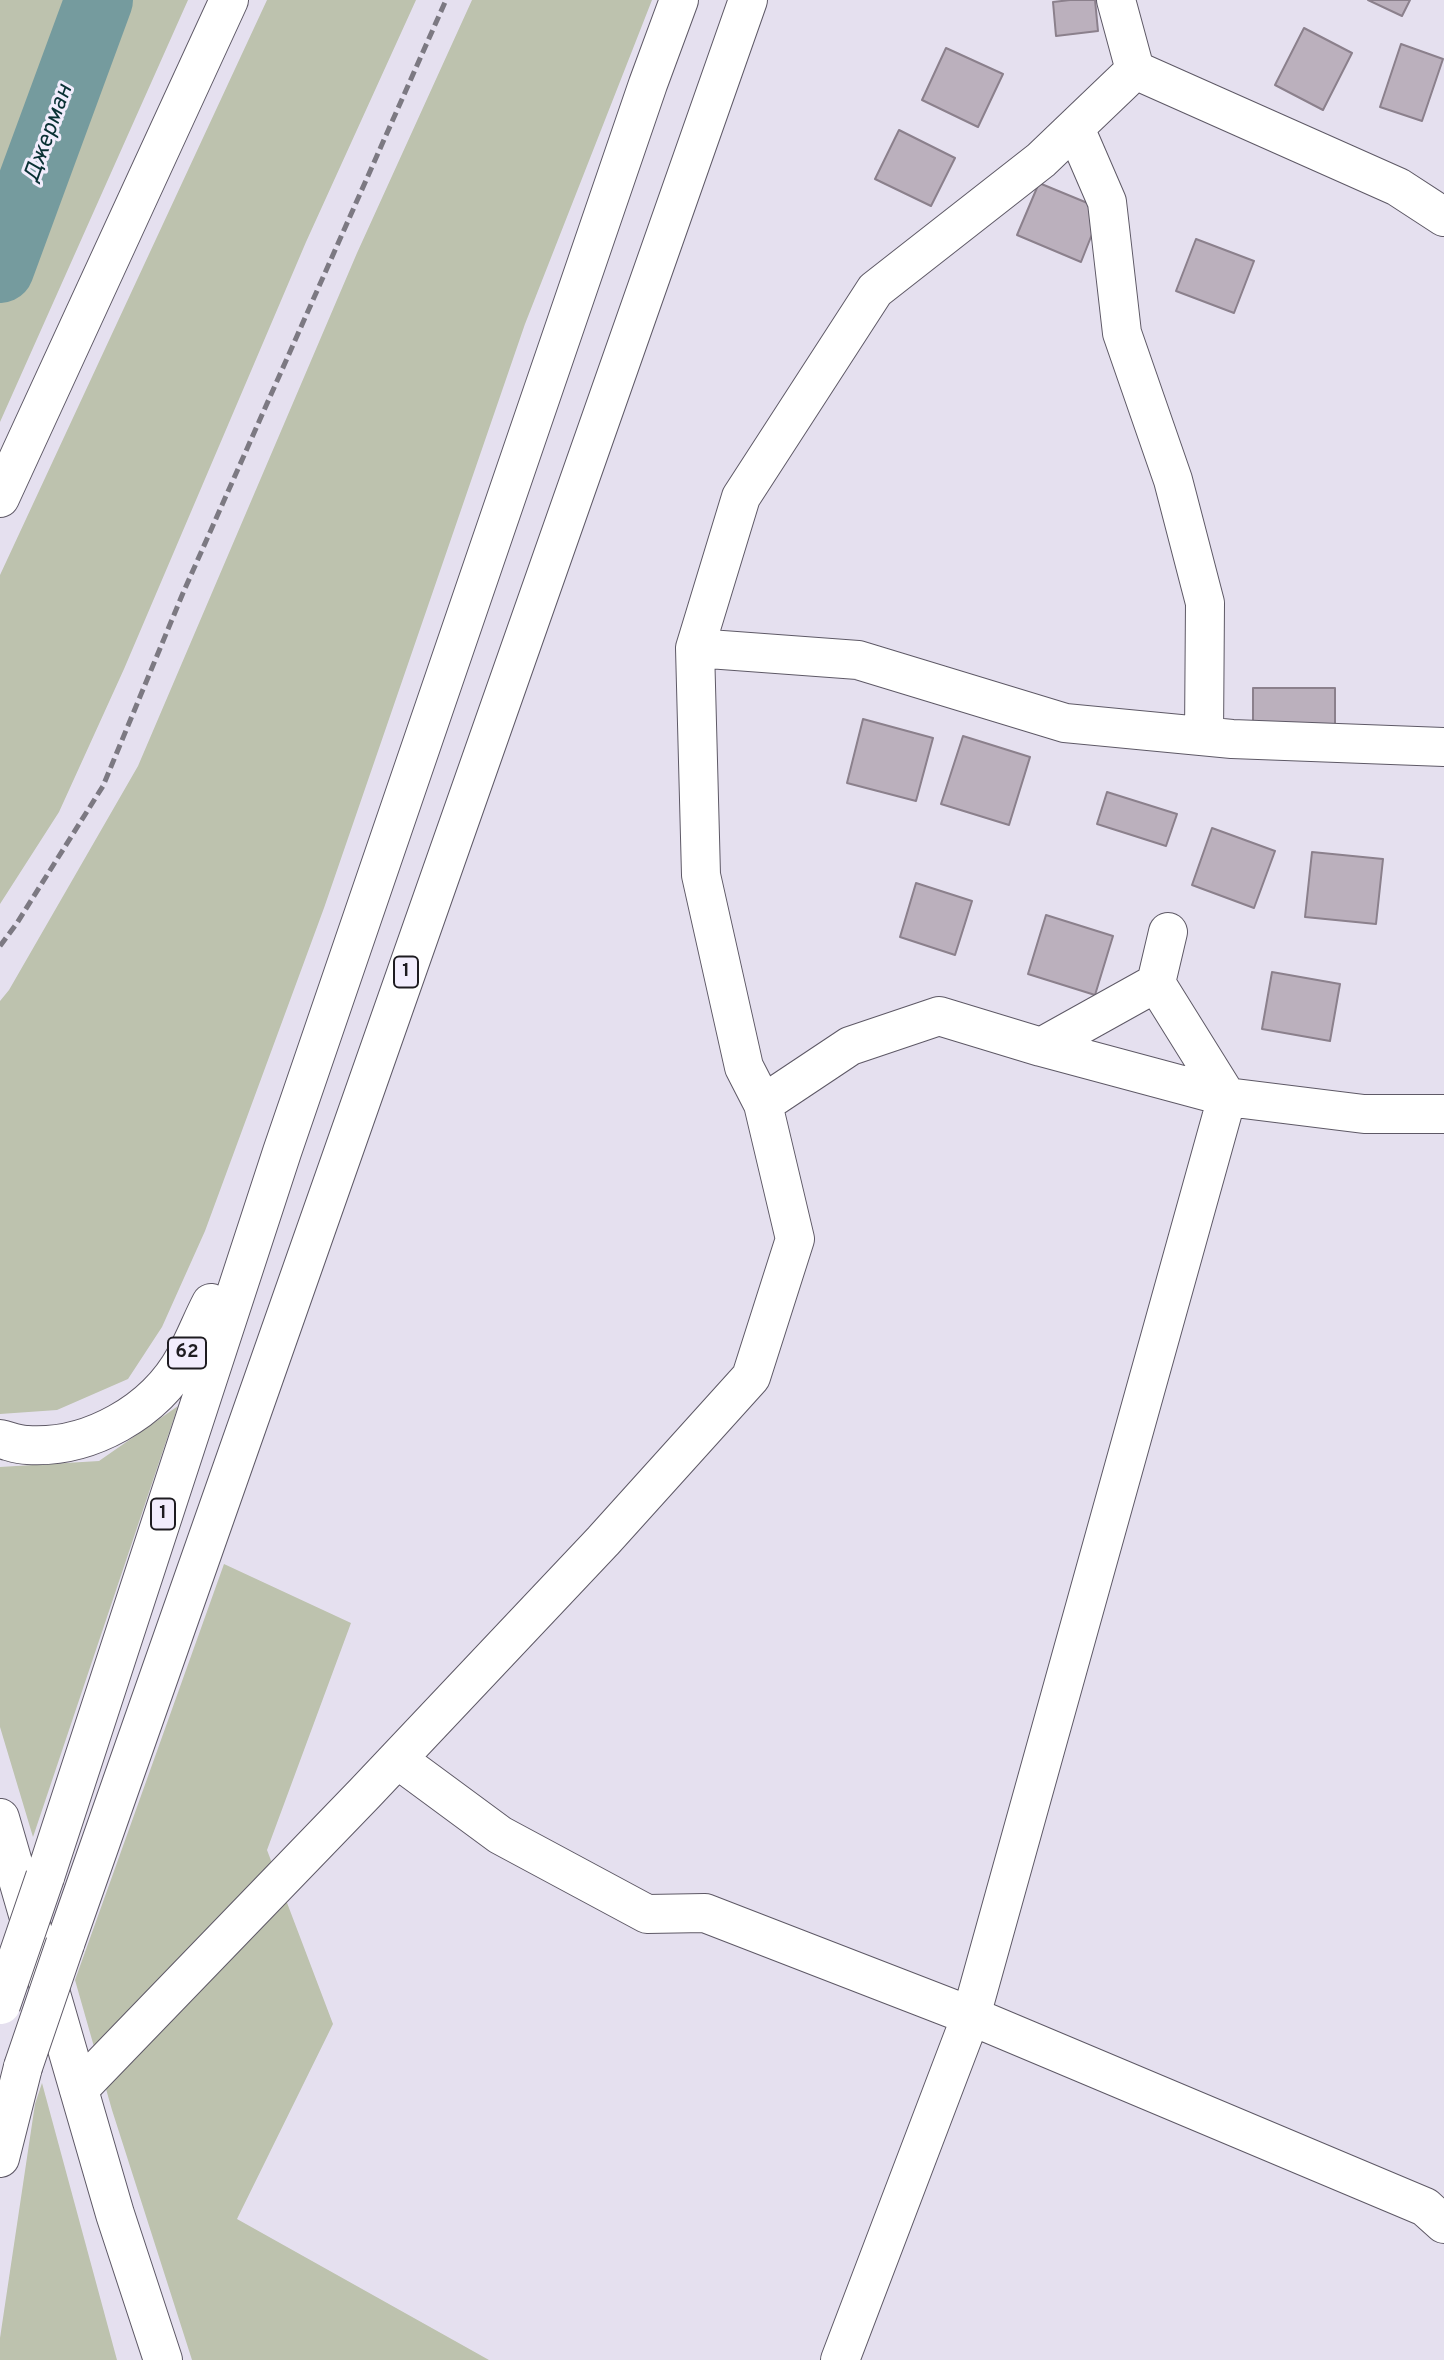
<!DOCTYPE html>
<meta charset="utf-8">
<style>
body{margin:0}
canvas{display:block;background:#e5e0ef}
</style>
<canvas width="1444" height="2360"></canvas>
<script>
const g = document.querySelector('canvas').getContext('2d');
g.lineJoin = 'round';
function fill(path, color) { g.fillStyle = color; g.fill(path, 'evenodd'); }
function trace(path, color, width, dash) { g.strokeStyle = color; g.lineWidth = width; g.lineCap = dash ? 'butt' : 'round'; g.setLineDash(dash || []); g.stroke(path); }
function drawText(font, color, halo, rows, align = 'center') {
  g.font = font + ' Overpass,sans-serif'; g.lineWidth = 6; g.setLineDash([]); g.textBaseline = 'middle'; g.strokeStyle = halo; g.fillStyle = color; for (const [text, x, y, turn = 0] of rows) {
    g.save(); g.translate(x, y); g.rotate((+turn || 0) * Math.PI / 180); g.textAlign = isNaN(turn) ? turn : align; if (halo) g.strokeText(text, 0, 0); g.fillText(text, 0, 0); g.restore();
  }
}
fill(new Path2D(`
 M0,0h188l-188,422z
 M267,0h149l-110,242 -182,427 -65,143 -59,92v-329z
 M472,0h180l-127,324 -201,584 -119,323 -43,96 -34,52 -71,31 -57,4v-413l9,-11 129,-224 219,-513z
 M178,1406l-145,431 -33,-110v-260l99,-6z
 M224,1564l127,59 -84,227 66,174 -96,195 252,141h-297l-80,-250 -37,-130z
 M42,2083l75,277h-117v-22l35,-234z`), '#bdc2ae');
trace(new Path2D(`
 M0,269l99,-269`), '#759b9e', 68);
const building = new Path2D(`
 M1070,0h25l3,31 -42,5 -3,-34z
 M1368,0h42l-8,16z
 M1304,28l48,25 -29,57 -48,-25z
 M1401,44l42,15 -21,62 -42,-14z
 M946,48l57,26 -25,53 -56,-27z
 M899,130l56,28 -24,48 -56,-27z
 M1039,183l63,26 -21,53 -64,-27z
 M1196,239l58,22 -20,52 -58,-22z
 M1253,688h82v43h-82z
 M863,719l70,19 -17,63 -69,-18z
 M963,736l67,21 -21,68 -68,-21z
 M1107,792l70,22 -11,32 -69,-22z
 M1212,828l63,23 -21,57 -62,-23z
 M1312,852l71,7 -7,65 -71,-7z
 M916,883l56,18 -17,54 -55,-18z
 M1046,915l67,21 -18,59 -67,-21z
 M1272,972l68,12 -10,57 -68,-12z`);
fill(building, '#bbb0bd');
trace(building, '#8b808c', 2);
const minor = new Path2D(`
 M1135,70l263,117 46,30
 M1075,128l32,74 15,131 51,147 32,123 -1,133
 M695,648l163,12 207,63 167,16 212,8
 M1156,983l12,-51
 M763,1104l87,-58 89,-30 102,31 186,50 137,17h80
 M397,1759l103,76 147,79 58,-1 266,103 454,191 19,17
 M79,2089l286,-296 238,-252 148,-164 44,-138 -32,-135 -19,-37 -43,-192 -6,-227 46,-151 134,-207 166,-130 94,-90 -19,-70
 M840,2360l131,-344 256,-919 -71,-114 -115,64`);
const major = new Path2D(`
 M0,498l229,-498
 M0,1439c9,2 18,6 27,6 62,4 128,-33 158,-88 10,-18 17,-37 26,-54
 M0,1818l115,396 48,146
 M45,1877l237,-725 366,-1068 31,-84
 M65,1944l683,-1944
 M0,2158l23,-91`);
trace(minor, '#5e5966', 40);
trace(major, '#5e5966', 40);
trace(minor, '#fff', 38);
trace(major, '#fff', 38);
trace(new Path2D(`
 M0,946l17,-23 86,-137 80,-193 263,-593`), '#7c7982', 5, [10, 5]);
const majorBridge = new Path2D(`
 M1,2005l44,-128
 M23,2067l42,-123`);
trace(majorBridge, '#5e5966', 40, []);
trace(majorBridge, '#fff', 38);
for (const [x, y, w] of [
 [406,972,24],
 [187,1353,38],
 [163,1514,24]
]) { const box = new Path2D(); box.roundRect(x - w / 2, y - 15.5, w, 31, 5); g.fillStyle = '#f2edfd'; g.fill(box); trace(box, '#1e1c21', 2); }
drawText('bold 19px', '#1e1c21', null, [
 ["1",406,972],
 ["62",187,1353],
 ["1",163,1514]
]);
drawText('italic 23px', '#093134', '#f2edfd', [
 ["Джерман",50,134,-70]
]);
</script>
